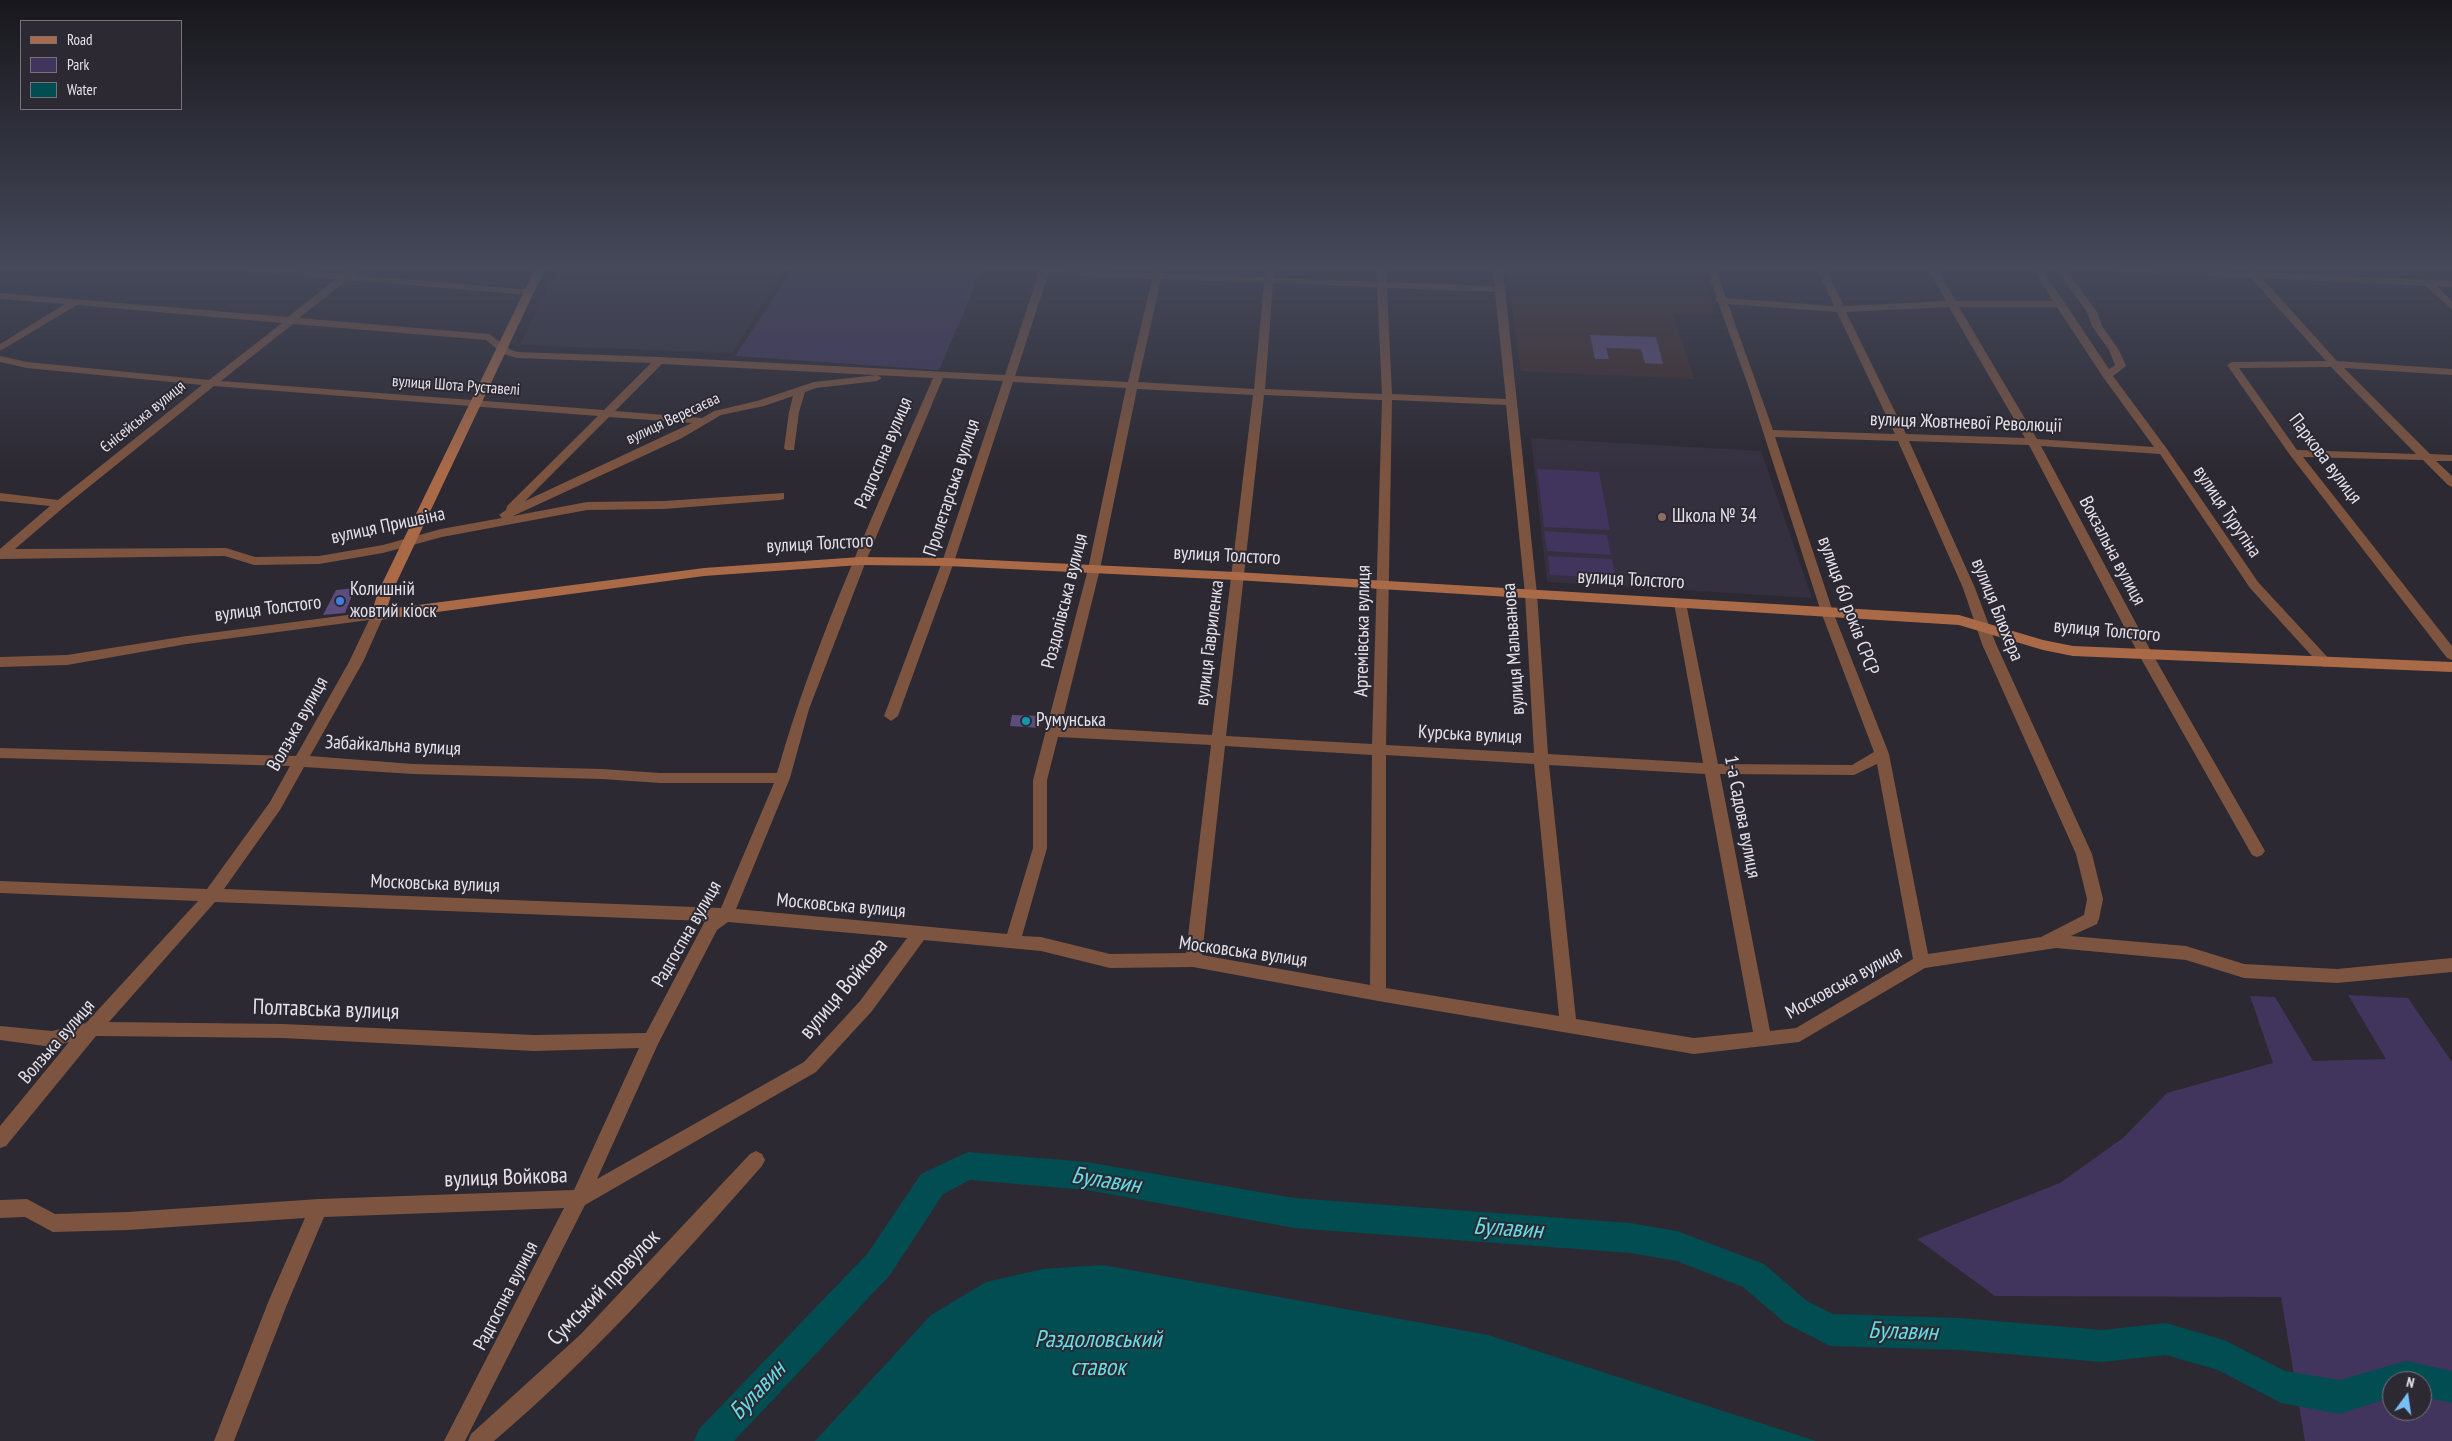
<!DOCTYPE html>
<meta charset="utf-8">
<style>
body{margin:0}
#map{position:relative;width:2452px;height:1441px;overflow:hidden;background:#2c2932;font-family:"PT Sans Narrow",sans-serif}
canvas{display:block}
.legend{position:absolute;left:20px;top:20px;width:162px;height:90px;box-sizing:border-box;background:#2c2932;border:1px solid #76737c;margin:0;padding:6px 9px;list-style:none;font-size:15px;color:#e5e3ea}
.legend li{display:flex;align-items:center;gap:10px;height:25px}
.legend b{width:25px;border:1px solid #76737c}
.north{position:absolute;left:2382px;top:1371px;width:50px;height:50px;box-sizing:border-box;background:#2c2932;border:1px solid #76737c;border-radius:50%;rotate:14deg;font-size:14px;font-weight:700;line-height:20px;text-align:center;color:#e5e3ea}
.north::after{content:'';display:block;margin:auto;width:18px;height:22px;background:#76c0f7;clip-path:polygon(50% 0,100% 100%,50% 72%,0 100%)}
</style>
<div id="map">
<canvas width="2452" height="1441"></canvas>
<ul class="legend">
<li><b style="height:6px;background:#aa6a48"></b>Road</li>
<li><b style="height:14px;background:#42355d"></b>Park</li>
<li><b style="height:14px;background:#014d51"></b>Water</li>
</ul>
<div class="north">N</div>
</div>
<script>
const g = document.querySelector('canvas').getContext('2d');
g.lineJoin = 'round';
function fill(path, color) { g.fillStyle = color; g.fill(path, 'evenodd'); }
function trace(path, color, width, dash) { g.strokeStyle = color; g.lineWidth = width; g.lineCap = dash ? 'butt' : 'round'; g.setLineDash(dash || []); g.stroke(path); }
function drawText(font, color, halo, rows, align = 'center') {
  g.font = font + ' "PT Sans Narrow",sans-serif'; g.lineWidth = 4; g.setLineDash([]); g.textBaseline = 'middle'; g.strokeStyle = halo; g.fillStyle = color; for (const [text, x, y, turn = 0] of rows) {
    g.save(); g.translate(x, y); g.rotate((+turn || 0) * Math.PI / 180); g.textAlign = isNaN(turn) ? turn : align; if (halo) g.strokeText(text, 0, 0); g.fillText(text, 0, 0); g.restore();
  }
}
fill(new Path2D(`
 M557,269h228l-53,84 -212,-8z
 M1531,438l230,13 51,147 -265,-16z`), '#35303f');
fill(new Path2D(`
 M1506,269h195l15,45h-43l21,65 -173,-8z`), '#402c2b');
fill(new Path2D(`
 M793,269h189l-43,101 -204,-14z
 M1537,469l62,3 11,58 -66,-3z
 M1544,531l63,4 4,20 -64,-4z
 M1548,556l64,3 4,19 -66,-3z
 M2348,995l60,3 44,64v379h-147l-24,-144 -286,-1 -78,-57 143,-56 63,-45 44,-45 106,-30 -23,-67 25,1 38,64 73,-2zM2392,1381h30v30h-30z`), '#42355d');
fill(new Path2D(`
 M1103,1265l385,70 328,106h-1001l116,-126 55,-33 57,-13z`), '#014d51');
fill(new Path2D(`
 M968,1152l119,10 207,36 336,25 47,8 87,33 43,37 26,13 127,4 142,12 64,-7 58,17 61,31 55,9 66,-19 46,10v32l-30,-6v-16h-30v16l-52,17 -59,-11 -63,-33 -52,-15 -64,7 -142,-12 -130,-4 -45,-23 -42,-36 -66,-26 -47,-8 -336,-25 -207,-38 -117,-10 -27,14 -53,81 -156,166h-40l5,-12 169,-176 53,-79z`), '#014d51');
fill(new Path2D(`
 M1590,335l66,2 7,27 -18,-1 -4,-14 -35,-1 3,11h-14z
 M355,588l-10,25 -22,2 13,-25z
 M1012,715l30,1 -2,12 -30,-2z`), '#5d4d7f');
fill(new Path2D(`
 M245,269h44l54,5 6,-5h10l-5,6 178,15 2,2 -5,3 -182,-15 -48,38 190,16 22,16 7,2 142,5 345,18 35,-106 113,4 1,-4h10l-1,5 102,3v-8h10l-1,9 103,4 -1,-13h10v13l109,4 -2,-17h10l34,325 11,160 155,9 -29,-160 6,-4 6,4 32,161 134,1 22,-13 -53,-140 -72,-224 -31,-86 -3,-2 2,-2 -11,-29h10l10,29 108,8 -17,-37h9l18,37 102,-5 -18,-32h9l19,32h97l-20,-32h9l67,100 6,-4 -6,-15 -17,-24 -5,-14 -31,-43h9l32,43 5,14 17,24 7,16 -13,10 54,73 91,133 74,80 -7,5 -5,-2 -70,-77 -90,-134 -119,-8 112,209 112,196 -3,4 -5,2 -5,-2 -113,-200 -110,-210 -120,-4 66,147 21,56 96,210 11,45 -4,20 -2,5 -26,12 115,10 58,18 93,5 115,-11v14l-115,11 -93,-5 -58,-18 -130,-12 -131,20 -126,74 -105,12 -316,-53 -185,-34 -83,1 -69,-17 -117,-11 -52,71 -56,61 -231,133 -120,236h-21l120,-233 -240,9 -36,85 -54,139h-20l55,-141 36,-82 -177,12 -75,2 -28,-15 -25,1v-18l27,-1 28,15 73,-2 191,-13 255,-9 65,-142 -105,3 -251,-13 -187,-2 -90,110 -6,2v-22l69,-84 -17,5 -52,-7v-14l52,5 34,-8 112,-122 -198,-8v-12l207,8 63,-87 20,-36 -290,-8v-10l296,8 53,-94 20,-42 -182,24 -120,21 -67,2v-10l67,-2 120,-19 191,-25 6,4 -21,47 -53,94 103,8 189,5 58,4h117c39,-137 100,-266 156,-395l-271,-14 -47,47 87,7 12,-7 43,-10 57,-19 63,-7 5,3 -5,3 -61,7 -11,4 -6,20 -5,38h-8l-2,-2 5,-36 4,-16 -29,10 -43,9 -39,23 -169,78 74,-14 77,-1 120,-8v6l-4,1 -116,9 -77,1 -145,27 -59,16 -64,11 -65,1 -29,-9 -225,3v-10l50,-43 -50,-5v-8l58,7 144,-115 -175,-17 -27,-6v-6l27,6 182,18 73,-57 -205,-18 -77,46v-7l65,-40 -65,-5v-6l288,24 48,-38 -87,-7zM1048,275l104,4 -24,103 -113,-6zM1161,279l103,4 -10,106 -116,-7zM1273,283l104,4 5,107 -117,-5zM1387,288l108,4 11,107 -114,-5zM1728,304l109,8 58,122 -122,-4zM1949,307l76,131 -119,-4 -60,-122zM1959,307h98l46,70 51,70 -117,-8zM293,324l193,16 17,14 14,4 134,5 -47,47 -383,-29zM943,378l60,3 -61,181 -58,154 7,5 7,-5 56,-154 59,-180 113,6 -38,181 -55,211v68l-26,86 -271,-25 54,-131 19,-69 57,-148zM214,386l384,30 -91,90 -1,4 -7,5 3,3 -61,11 -58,16 -64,11 -64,1 -29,-9 -211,1 49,-42zM1137,389l116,6 -41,340 -151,-9 39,-157zM1264,395l118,5 -10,344 -146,-8zM1392,400l114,5 19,189 9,159 -148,-8zM609,417l83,6 -167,78zM1775,437l123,4 65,147 19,56 94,210 11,45 -3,16 -43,22 -113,17 -39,-200 -56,-142zM1058,737l153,8 -25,208 -76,1 -69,-17 -19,-1 25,-88v-68zM1225,746l147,9 -2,230 -168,-30zM1386,755l148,9 25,252 -173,-28zM1877,764l36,195 -117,69 -26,3 -50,-257 134,1zM1549,765l156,9 48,258 -59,6 -118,-19zM304,767l109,7 189,5 58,4h114l-53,125 -497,-19 56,-79zM215,902l490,19 -59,112 -112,2 -251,-11 -174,-2zM728,922l179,16 -47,63 -56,61 -207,117 61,-135 59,-114z
 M2113,269l133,3 6,-3 5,3 195,9v6l-15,-1 15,15v8l-27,-23 -163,-8 75,83 115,8v6l-108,-7 86,86 22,1v6h-16l16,15v11l-4,-2 -25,-25 -120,-3 149,189v14l-5,-2 -157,-203 -63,-90 5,-3 94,-1 -75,-83 -134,-6zM2331,367l85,87 -119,-4 -58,-82z
 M756,1151l6,3 3,6 -3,6c-85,96 -170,192 -268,275h-26l3,-7 110,-100 169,-180z`), '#7d543f');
fill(new Path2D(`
 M535,269h10l-153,323 -5,17 317,-41 156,-11 88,1 288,14 723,43 84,25 30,6 379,16v10l-379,-16 -30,-6 -84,-25 -723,-45 -288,-14 -88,-1 -156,11 -326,44 -5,-2 -2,-3 7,-23z`), '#aa6a48');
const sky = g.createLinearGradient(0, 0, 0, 471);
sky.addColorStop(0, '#18171c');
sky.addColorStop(0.57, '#45495a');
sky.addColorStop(1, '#45495a00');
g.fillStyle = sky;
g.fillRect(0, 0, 2452, 471);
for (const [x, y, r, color] of [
 [1662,517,5,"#8d6e63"],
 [340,601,5,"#3f7fe0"],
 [1026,721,5,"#0f9aa8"]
]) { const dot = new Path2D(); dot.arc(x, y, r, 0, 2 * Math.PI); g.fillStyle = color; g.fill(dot); trace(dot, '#2c2932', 2); }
drawText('16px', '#e5e3ea', '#2c2932', [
 ["вулиця Шота Руставелі",456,386,4],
 ["Єнісейська вулиця",143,417,-39],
 ["вулиця Вересаєва",673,419,-25]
]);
drawText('19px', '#e5e3ea', '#2c2932', [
 ["вулиця Жовтневої Революції",1966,423,2],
 ["Радгоспна вулиця",884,453,-67],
 ["Паркова вулиця",2325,459,53],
 ["Пролетарська вулиця",952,488,-72],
 ["вулиця Турутіна",2227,512,56],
 ["вулиця Пришвіна",388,526,-12],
 ["вулиця Толстого",820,544,-3],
 ["Вокзальна вулиця",2112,551,62],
 ["вулиця Толстого",1227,556,3],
 ["вулиця Толстого",1631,580,3],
 ["Роздолівська вулиця",1065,601,-76],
 ["вулиця 60 років СРСР",1848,606,70],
 ["вулиця Толстого",268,609,-7],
 ["вулиця Блюхера",1997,610,68],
 ["Артемівська вулиця",1363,631,-89],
 ["вулиця Толстого",2107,631,5],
 ["вулиця Гавриленка",1210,643,-83],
 ["вулиця Мальванова",1514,649,-94],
 ["Волзька вулиця",298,724,-61],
 ["Курська вулиця",1470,735,3],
 ["Забайкальна вулиця",393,746,3],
 ["1-а Садова вулиця",1742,817,79],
 ["Московська вулиця",435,884,2],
 ["Московська вулиця",841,906,5],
 ["Радгоспна вулиця",687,934,-60],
 ["Московська вулиця",1243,952,8],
 ["Московська вулиця",1844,983,-29],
 ["Волзька вулиця",57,1042,-49],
 ["Радгоспна вулиця",506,1296,-63]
]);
drawText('19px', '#e5e3ea', '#2c2932', [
 ["Школа № 34",1672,517],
 ["Колишній",350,590],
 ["жовтий кіоск",350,612],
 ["Румунська",1036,721]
], 'left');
drawText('22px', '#e5e3ea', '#2c2932', [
 ["вулиця Войкова",844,989,-50],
 ["Полтавська вулиця",326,1010,2],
 ["вулиця Войкова",506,1178,-2],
 ["Сумський провулок",604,1288,-46]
]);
drawText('italic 24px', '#62dfe8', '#2c2932', [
 ["Булавин",1106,1181,9],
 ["Булавин",1508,1229,4],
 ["Булавин",1903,1332,2],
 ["Раздоловський",1098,1340],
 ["ставок",1098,1368],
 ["Булавин",758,1391,-47]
]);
</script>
